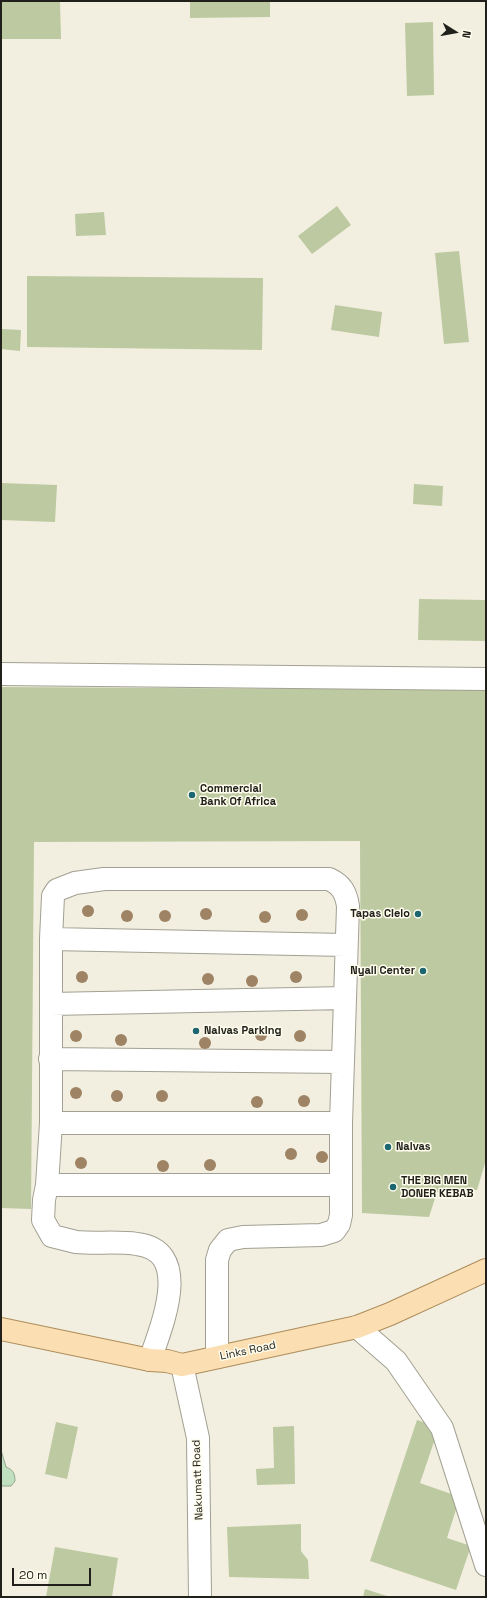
<!DOCTYPE html>
<style>
body{margin:0}
#map{position:relative;width:487px;height:1598px;overflow:hidden;background:#f2efe0;font-family:"Space Grotesk",sans-serif}
canvas{display:block}
.frame{position:absolute;inset:0;border:2px solid #21201b;pointer-events:none}
.north{position:absolute;left:435px;top:12px;width:40px;height:40px;-webkit-text-stroke:3px #fffded;paint-order:stroke;rotate:101deg;font-size:11px;font-weight:700;line-height:16px;text-align:center;color:#21201b}
.north::after{content:'';display:block;margin:auto;width:14px;height:18px;background:#21201b;clip-path:polygon(50% 0,100% 100%,50% 72%,0 100%)}
.scale{position:absolute;left:12px;top:1568px;width:79px;height:18px;box-sizing:border-box;border:2px solid #21201b;border-top:0;padding-left:5px;font-size:12px;line-height:14px;white-space:nowrap;color:#21201b;-webkit-text-stroke:3px #fffded;paint-order:stroke}
</style>
<div id="map">
<canvas width="487" height="1598"></canvas>
<div class="frame"></div>
<div class="north">N</div>
<div class="scale">20 m</div>
</div>
<script>
const g = document.querySelector('canvas').getContext('2d');
g.lineJoin = 'round';
function fill(path, color) { g.fillStyle = color; g.fill(path, 'evenodd'); }
function trace(path, color, width, dash) { g.strokeStyle = color; g.lineWidth = width; g.lineCap = dash ? 'butt' : 'round'; g.setLineDash(dash || []); g.stroke(path); }
function drawText(font, color, halo, rows, align = 'center') {
  g.font = font + ' "Space Grotesk",sans-serif'; g.lineWidth = 3; g.setLineDash([]); g.textBaseline = 'middle'; g.strokeStyle = halo; g.fillStyle = color; for (const [text, x, y, turn = 0] of rows) {
    g.save(); g.translate(x, y); g.rotate((+turn || 0) * Math.PI / 180); g.textAlign = isNaN(turn) ? turn : align; if (halo) g.strokeText(text, 0, 0); g.fillText(text, 0, 0); g.restore();
  }
}
const water = new Path2D(`
 M1,1450l5,17c7,3 9,6 9,14l-4,5h-10z`);
fill(water, '#c1e0bf');
trace(water, '#91a68e', 1);
fill(new Path2D(`
 M1,1h59l1,38h-60z
 M190,1h80v16l-80,1z
 M433,22l1,73 -27,1 -2,-73z
 M337,206l14,19 -39,29 -14,-18z
 M104,212l2,23 -30,1 -1,-22z
 M459,251l10,91 -25,2 -9,-91z
 M27,276l236,2 -1,72 -235,-3z
 M335,305l47,7 -3,25 -48,-7z
 M2,329l19,1 -1,21 -19,-2z
 M1,483l56,2 -2,37 -54,-2z
 M414,484l29,2 -1,20 -29,-2z
 M419,599l67,1v41l-68,-1z
 M1,687l485,3v470l-9,30 -40,2 -8,25 -67,-4 -2,-372 -326,1 -3,367 -30,-1z
 M417,1420l22,7 -19,56 40,14 -13,41 24,8 -15,44 -86,-29z
 M56,1422l22,5 -11,52 -22,-5z
 M294,1426l1,58 -38,1 -1,-16 18,-1 -1,-41z
 M301,1524v27l7,9 1,19 -80,-2 -2,-50z
 M55,1547l63,11 -6,39h-66z
 M365,1589l25,8h-27z`), '#bdc9a1');
const minor = new Path2D(`
 M1,674l485,5
 M51,939l295,6
 M51,1004l294,-6
 M50,1059l293,3
 M51,1123h290
 M47,1185h293
 M357,1327l39,34 46,67 44,137
 M150,1360c11,-33 44,-109 -13,-116 -20,-3 -41,0 -61,-2 -8,-2 -16,-4 -24,-6l-9,-16 1,-20 3,-15 4,-62v-184l2,-43 4,-6 18,-7 29,-4h225c13,6 17,14 19,27l-7,217v92l-2,9 -5,7 -13,4 -78,2 -15,3 -8,10 -3,10v97
 M182,1365l16,73 2,159`);
const major = new Path2D(`
 M1,1329l149,31 17,1 15,4 175,-38 33,-13 96,-44`);
trace(minor, '#a2a092', 24);
trace(major, '#ad8d5b', 24);
trace(minor, '#fff', 22);
trace(major, '#fbdeb1', 22);
g.fillStyle = '#9e8365';
for (const [x, y] of [
 [88,911],
 [206,914],
 [302,915],
 [127,916],
 [165,916],
 [265,917],
 [82,977],
 [296,977],
 [208,979],
 [252,981],
 [261,1035],
 [76,1036],
 [300,1036],
 [121,1040],
 [205,1043],
 [76,1093],
 [117,1096],
 [162,1096],
 [304,1101],
 [257,1102],
 [291,1154],
 [322,1157],
 [81,1163],
 [210,1165],
 [163,1166]
]) { g.beginPath(); g.arc(x, y, 6, 0, 2 * Math.PI); g.fill(); }
for (const [x, y, r, color] of [
 [192,795,4,"#1c6671"],
 [418,914,4,"#1c6671"],
 [423,971,4,"#1c6671"],
 [196,1031,4,"#1c6671"],
 [388,1147,4,"#1c6671"],
 [393,1187,4,"#1c6671"]
]) { const dot = new Path2D(); dot.arc(x, y, r, 0, 2 * Math.PI); g.fillStyle = color; g.fill(dot); trace(dot, '#fffded', 1.5); }
drawText('bold 11px', '#21201b', '#fffded', [
 ["Commercial",200,789],
 ["Bank Of Africa",200,802],
 ["Tapas Cielo",410,914,"right"],
 ["Nyali Center",415,971,"right"],
 ["Naivas Parking",204,1031],
 ["Naivas",396,1147],
 ["THE BIG MEN",401,1181],
 ["DONER KEBAB",401,1194]
], 'left');
drawText('11px', '#21201b', '#fffded', [
 ["Links Road",248,1351,-12],
 ["Nakumatt Road",198,1480,-92]
]);
</script>
